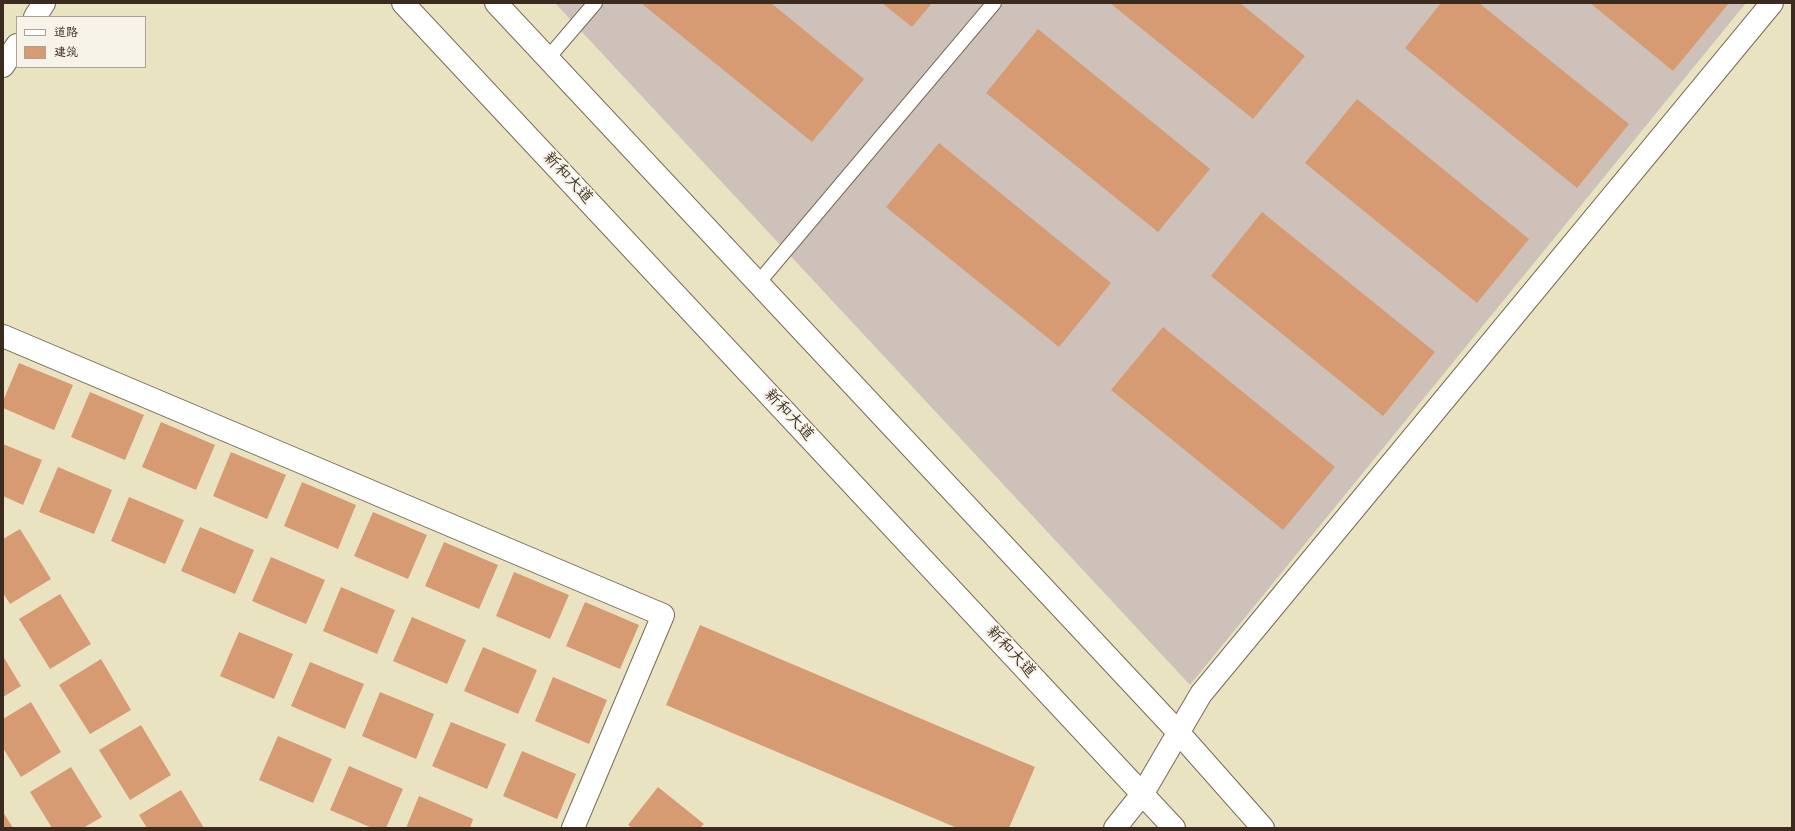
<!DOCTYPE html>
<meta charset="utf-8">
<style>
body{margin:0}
#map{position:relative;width:1795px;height:831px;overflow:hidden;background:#eae3c2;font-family:Caveat,"LXGW WenKai TC",sans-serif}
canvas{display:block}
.frame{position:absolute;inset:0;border:4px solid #3b2a1e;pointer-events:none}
.legend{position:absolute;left:16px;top:16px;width:130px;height:52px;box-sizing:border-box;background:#f7f3e8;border:1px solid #aca397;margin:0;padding:5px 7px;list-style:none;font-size:12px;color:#3b2a1e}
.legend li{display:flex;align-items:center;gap:8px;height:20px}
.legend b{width:20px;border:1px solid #aca397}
</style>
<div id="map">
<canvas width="1795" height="831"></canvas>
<div class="frame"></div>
<ul class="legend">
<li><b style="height:5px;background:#fff"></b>道路</li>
<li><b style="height:11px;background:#d79b74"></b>建筑</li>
</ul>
</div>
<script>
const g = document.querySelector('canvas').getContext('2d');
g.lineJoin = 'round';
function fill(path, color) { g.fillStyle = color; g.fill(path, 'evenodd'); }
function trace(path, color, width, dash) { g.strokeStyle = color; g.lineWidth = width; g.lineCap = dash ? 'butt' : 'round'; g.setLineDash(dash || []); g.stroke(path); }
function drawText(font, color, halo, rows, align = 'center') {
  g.font = font + ' Caveat,"LXGW WenKai TC",sans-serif'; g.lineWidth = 4; g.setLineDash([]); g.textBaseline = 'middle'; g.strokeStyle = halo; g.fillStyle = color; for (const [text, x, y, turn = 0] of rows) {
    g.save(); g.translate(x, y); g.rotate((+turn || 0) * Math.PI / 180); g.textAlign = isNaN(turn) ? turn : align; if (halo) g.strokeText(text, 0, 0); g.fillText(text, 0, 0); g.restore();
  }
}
fill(new Path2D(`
 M555,3h1191l-556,682z`), '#cec1b9');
fill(new Path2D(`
 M641,3h130l93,76 -52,63z
 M882,3h50l-20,24z
 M1110,3h130l65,53 -52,63z
 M1441,3h38l150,121 -52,64 -172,-140z
 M1590,3h139l-56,68z
 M1038,29l172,140 -52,63 -172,-139z
 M1357,99l172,140 -52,64 -172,-140z
 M939,143l172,140 -52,64 -173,-140z
 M1262,212l173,140 -52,64 -172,-140z
 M1163,327l172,140 -52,63 -172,-140z
 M19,363l54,22 -19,45 -51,-22v-7z
 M90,392l54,23 -19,45 -54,-23z
 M161,422l54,23 -19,45 -54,-23z
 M3,444l39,16 -19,45 -20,-9z
 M231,452l55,23 -19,44 -54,-23z
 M58,467l54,23 -18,44 -55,-22z
 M302,482l54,23 -18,44 -54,-23z
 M129,497l55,23 -19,44 -54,-23z
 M373,512l54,23 -19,44 -54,-23z
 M200,527l54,23 -19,44 -54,-23z
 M20,529l31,50 -41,25 -7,-11v-54z
 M444,542l54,23 -19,44 -54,-23z
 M271,557l54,23 -19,44 -54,-23z
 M514,572l55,23 -19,44 -54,-23z
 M341,587l54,23 -18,44 -54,-23z
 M60,594l31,50 -41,25 -31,-50z
 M585,602l54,23 -19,44 -54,-23z
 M412,617l54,23 -19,44 -54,-23z
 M700,625l335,142 -26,61h-52l-291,-123z
 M239,632l54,22 -19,45 -54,-23z
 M483,647l54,23 -19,44 -54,-23z
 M3,656l18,30 -18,11z
 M101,659l30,51 -41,24 -31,-49z
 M310,662l54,22 -19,45 -54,-23z
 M553,677l54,23 -18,44 -54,-23z
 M380,692l54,22 -18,45 -54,-23z
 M31,702l30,50 -40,25 -18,-29v-29z
 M451,722l55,22 -19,45 -55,-23z
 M141,725l30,50 -41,25 -31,-50z
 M278,736l54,23 -19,44 -54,-23z
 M522,751l54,23 -19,45 -54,-23z
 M349,766l54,23 -17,39h-14l-42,-18z
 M71,767l31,50 -19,11h-31l-22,-36z
 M658,787l46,37 -4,4h-68l-4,-3z
 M181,790l23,38h-57l-8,-13z
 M419,796l54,23 -3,9h-64z
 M3,812l10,16h-10z`), '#d79b74');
const lane = new Path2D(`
 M548,58l47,-55
 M758,283l236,-280`);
const street = new Path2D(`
 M3,336l660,279 -90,213
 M1115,828l28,-35 58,-99 571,-691`);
const secondary = new Path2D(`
 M403,3l771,825
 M496,3l682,729 85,96
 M35,17l9,-14
 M3,66l14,-21`);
trace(lane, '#786b57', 16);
trace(street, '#786b57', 24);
trace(secondary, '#786b57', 24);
trace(lane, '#fff', 14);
trace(street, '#fff', 22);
trace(secondary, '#fff', 22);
drawText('16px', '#3b2a1e', '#f7f3e8', [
 ["新和大道",568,178,47],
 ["新和大道",789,415,47],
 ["新和大道",1011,652,47]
]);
</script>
